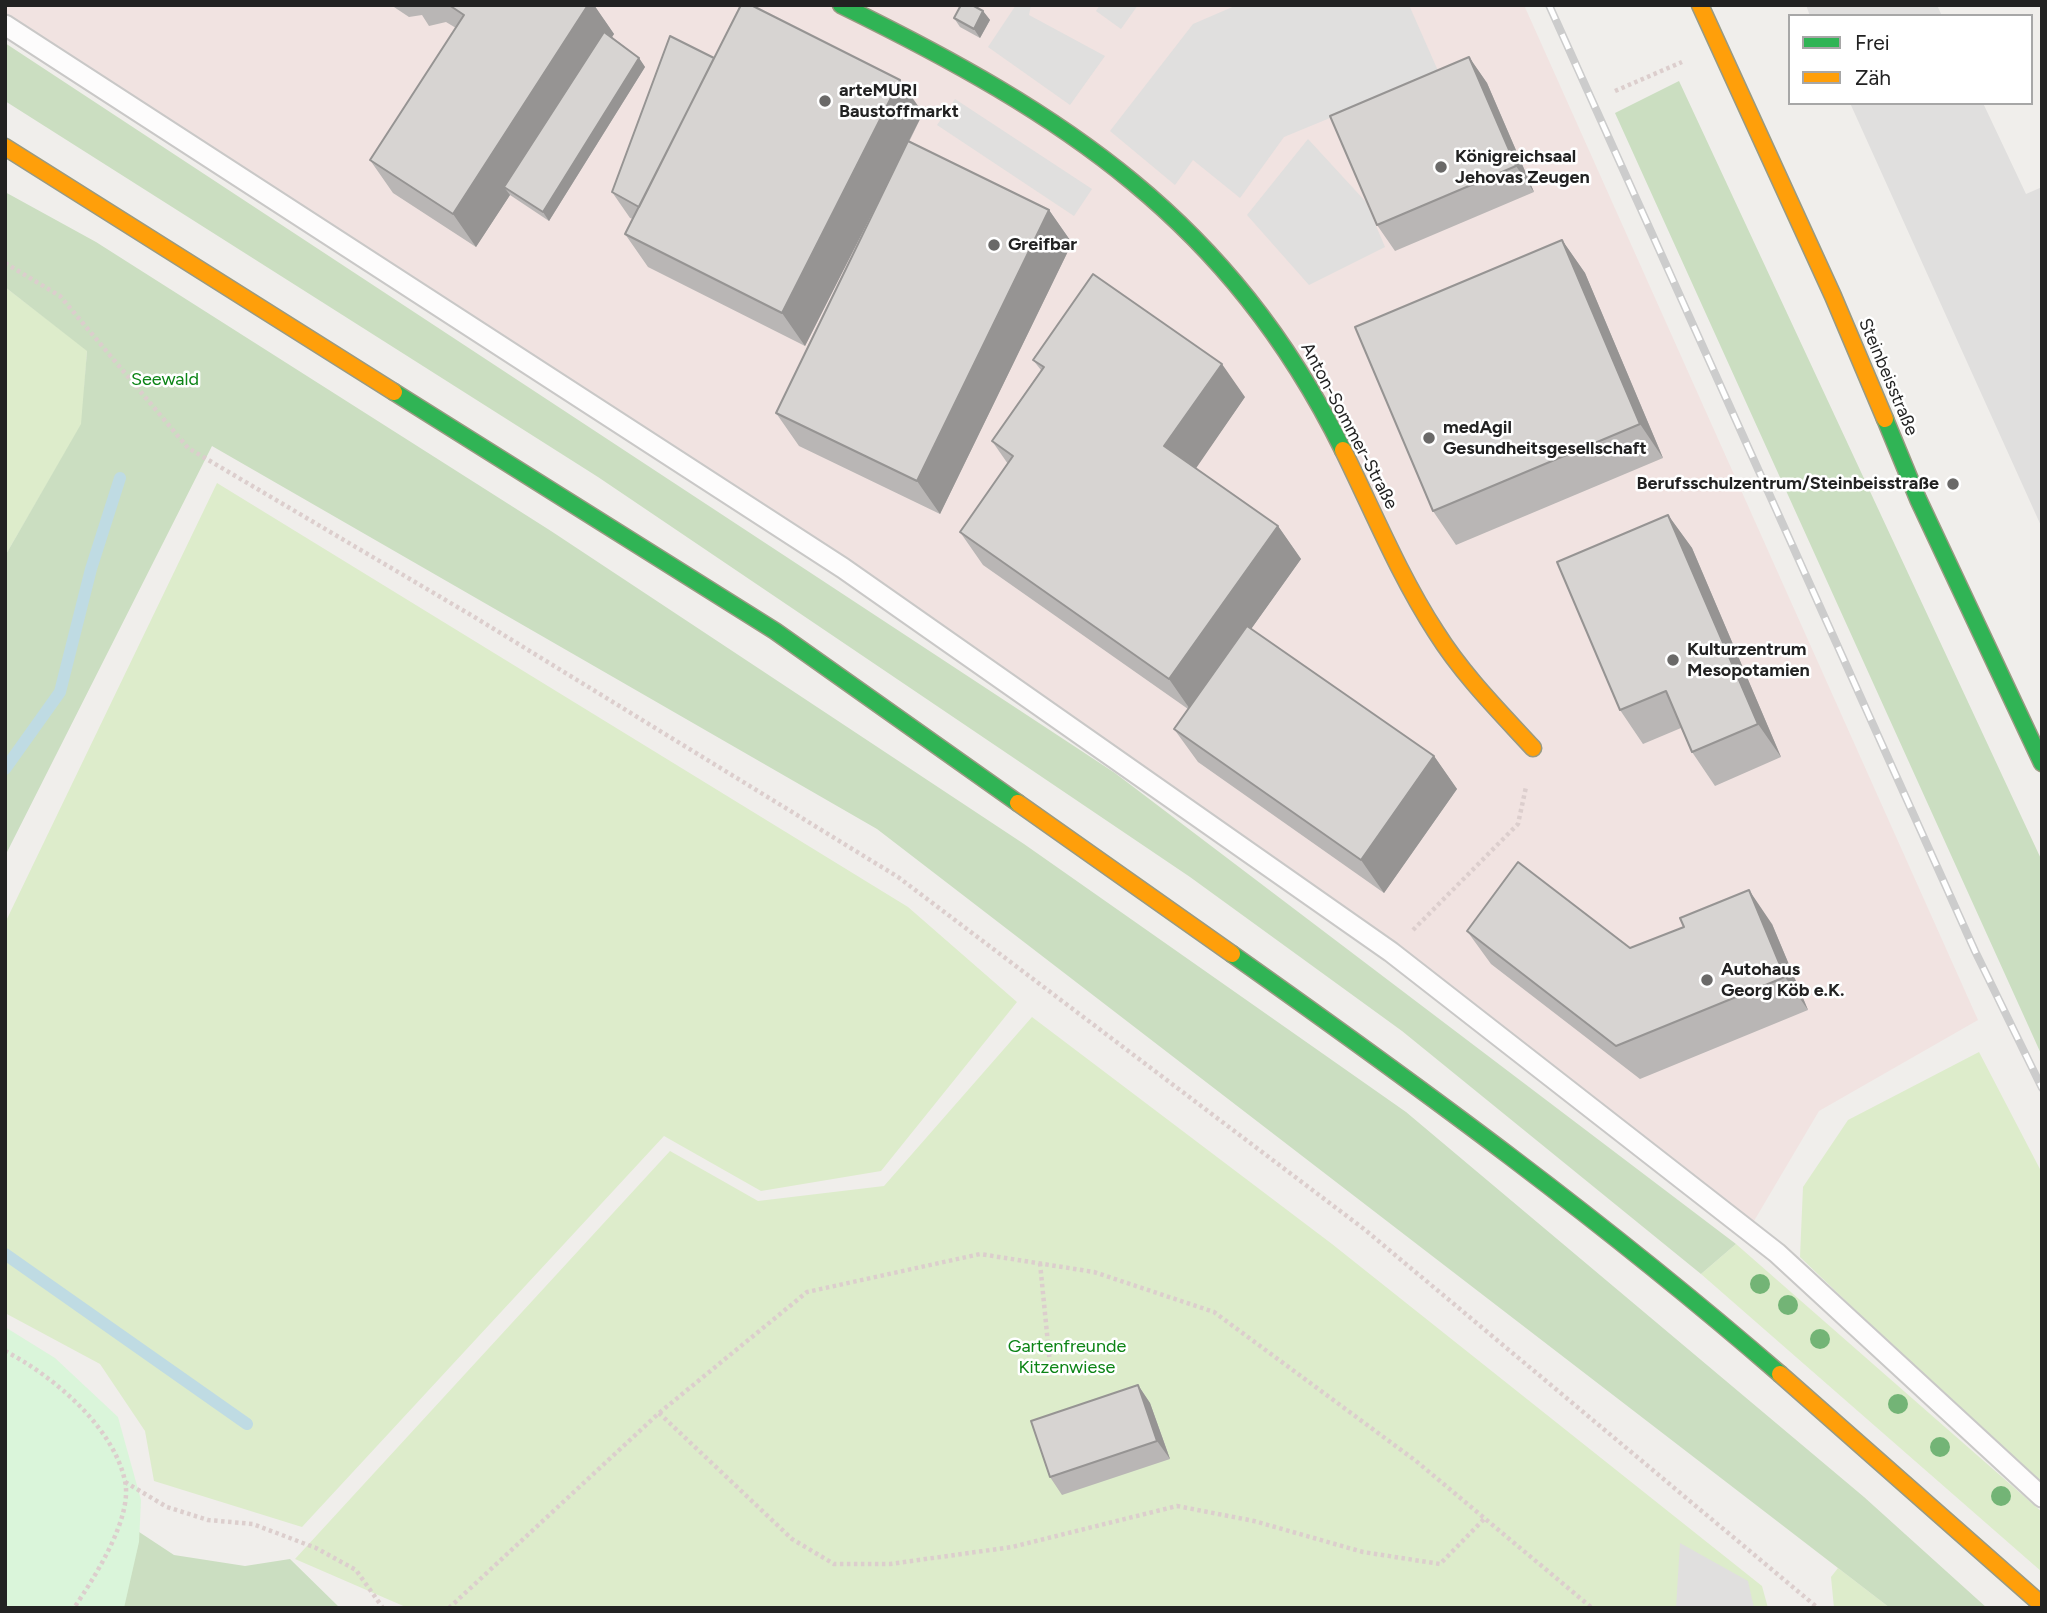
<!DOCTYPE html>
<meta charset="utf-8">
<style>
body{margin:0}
#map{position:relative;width:2047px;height:1613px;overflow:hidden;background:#f0eeeb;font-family:Figtree,sans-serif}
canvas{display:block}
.frame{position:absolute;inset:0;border:7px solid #222;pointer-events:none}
.legend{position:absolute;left:1788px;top:14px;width:245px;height:91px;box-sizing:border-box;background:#fff;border:2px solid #a7a7a7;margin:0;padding:9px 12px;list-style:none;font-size:21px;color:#222}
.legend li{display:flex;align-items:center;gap:14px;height:35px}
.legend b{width:35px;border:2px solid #a7a7a7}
</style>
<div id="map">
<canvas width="2047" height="1613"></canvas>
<div class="frame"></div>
<ul class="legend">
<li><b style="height:9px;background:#30b455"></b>Frei</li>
<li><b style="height:9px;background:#ff9f0a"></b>Zäh</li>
</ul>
</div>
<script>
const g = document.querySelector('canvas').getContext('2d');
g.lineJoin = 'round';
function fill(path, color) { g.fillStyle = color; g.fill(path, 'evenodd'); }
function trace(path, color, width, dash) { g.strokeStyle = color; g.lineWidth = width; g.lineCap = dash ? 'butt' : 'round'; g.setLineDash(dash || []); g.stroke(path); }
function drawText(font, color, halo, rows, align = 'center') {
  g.font = font + ' Figtree,sans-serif'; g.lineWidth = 5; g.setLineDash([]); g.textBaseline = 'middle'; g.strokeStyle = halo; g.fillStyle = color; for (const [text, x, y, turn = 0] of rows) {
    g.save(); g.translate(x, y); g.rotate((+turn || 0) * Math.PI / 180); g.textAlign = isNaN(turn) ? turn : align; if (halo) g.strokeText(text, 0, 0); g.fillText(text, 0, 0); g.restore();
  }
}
fill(new Path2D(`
 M5,5h1519l454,1015 -159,91 -65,110 -907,-658 -842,-548z`), '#f1e3e1');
fill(new Path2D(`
 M5,287l82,63 -5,74 -77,132z
 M217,483l691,424 109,95 -136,169 -120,20 -97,-55 -362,391 -148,-46 -9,-50 -45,-67 -95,-51v-390z
 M1032,1017l300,227 430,342 6,22h-1360l-113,-49 375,-408 88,50 126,-15z
 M1979,1052l63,121v316l-242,-232 3,-70 45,-67z
 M1736,1244l306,268v60l-341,-298z
 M1838,1568l52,40h-56l-3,-31z`), '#ddeccb');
fill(new Path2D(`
 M5,43l1110,730 621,471 -35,30 -299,-243 -212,-154 -592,-400 -593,-376z
 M1679,81l363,780v195l-427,-943z
 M5,192l91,50 455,289 473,313 382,268 458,385 123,111h-97l-1013,-779 -665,-383 -207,410v-300l76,-132 6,-73 -82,-64z
 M127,1524l47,31 71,11 45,-7 50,49h-231z`), '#cbdec1');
fill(new Path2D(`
 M5,1327l50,31 63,59 23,83 -2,42 -15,66h-119z`), '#daf5da');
fill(new Path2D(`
 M1016,5h15l-2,10 76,41 -35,49 -82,-58z
 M1100,5h38l-17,24 -25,-18z
 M1237,5h172l30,68 -155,64 -44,61 -47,-38 -18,25 -65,-54 83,-107z
 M1806,5h131l5,11h-132z
 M955,99l137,90 -18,27 -137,-91z
 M1850,103h133l43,91 16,-7v341z
 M1308,139l58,63 19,45 -76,38 -62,-70z
 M1680,1543l68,38 6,27h-78z`), '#e0dfde');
trace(new Path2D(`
 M5,769l55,-77 31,-123 29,-91
 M5,1254l242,170`), '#bfdbe3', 12);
const lane = new Path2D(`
 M5,25l838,543 548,384 386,301 265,244`);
const fast = new Path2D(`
 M841,5c223,109 388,215 502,445
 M394,392l381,239 243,172
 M1885,419l33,80 124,264
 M1232,954c188,133 374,269 548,420`);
const slow = new Path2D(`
 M1700,5l133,291 52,123
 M5,147l389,245
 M1343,450c30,61 56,125 93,182 27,43 63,79 97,116
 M1018,803l214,151
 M1780,1374l262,231`);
trace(lane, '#c9c8c7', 23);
trace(fast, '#999a82', 19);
trace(slow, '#999a82', 19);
trace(new Path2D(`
 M1615,91l67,-29
 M5,263l55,33 128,152 288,170 422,259 466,352 454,379
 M1413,930l105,-106 8,-37
 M1040,1263l11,111
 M5,1351c48,25 108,75 120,130 8,37 -31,97 -51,127
 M659,1413l133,126 42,25h56l122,-17 165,-41 77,15 109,31 77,12 45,-46
 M125,1482l42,25 41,13 45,4 63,24 40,22 27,38
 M449,1608l210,-195 148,-121 173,-38 114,18 120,40 202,149 176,147`), '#dccecd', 4.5, [3.5, 3.5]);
trace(lane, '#fdfcfc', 19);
trace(fast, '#30b455', 16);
trace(slow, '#ff9f0a', 16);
const rail = new Path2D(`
 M1549,5l426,946 67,137`);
trace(rail, '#ccc', 8);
trace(rail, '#fff', 5, [16]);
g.fillStyle = '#73b476';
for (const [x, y] of [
 [1760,1284],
 [1788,1305],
 [1820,1339],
 [1898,1404],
 [1940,1447],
 [2001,1496]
]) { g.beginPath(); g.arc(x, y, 10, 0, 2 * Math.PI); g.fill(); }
fill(new Path2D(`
 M391,5h203l20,29 -2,3 27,21 6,9 -96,154 -39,-26 -34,52 -83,-54 -23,-33 86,-132 -10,-6 -17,4 -7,-11 -13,2z
 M983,11l7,9 -10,18 -20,-11 -6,-9z
 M1469,57l18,26 47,109 -139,59 -18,-26z
 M714,58l209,55 -14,29 140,68 23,33 -132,271 -141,-68 -23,-33 108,-223 -79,156 -157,-79 -23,-33 8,-15 -3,-1 -18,-26z
 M1562,240l23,33 78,185 -207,87 -23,-34z
 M1033,360l212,37 -50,71 83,58 23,33 -50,70 183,127 23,33 -73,104 -186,-131 -24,-33 14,-20 -205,-144 -23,-33 48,-68 -16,-23 49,-71z
 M1668,515l24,33 89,209 -66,29 -23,-34 -11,-24 -38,16 -23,-34z
 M1772,924l36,86 -168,69 -149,-115 -24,-33 163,17z
 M1138,1385l12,18 20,56 -108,36 -12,-18z`), '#b9b6b5');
fill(new Path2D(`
 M588,5h6l20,29 -102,158 -8,-5 6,8 -34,52 -23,-33z
 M983,11l7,9 -10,18 -6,-9z
 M1469,57l18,26 47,109 -18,-26z
 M639,58l6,9 -96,154 -6,-9z
 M900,80l23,33 -118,233 -23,-33z
 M1049,210l23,33 -132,271 -23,-33z
 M1562,240l23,33 78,185 -23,-34z
 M1222,364l23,33 -57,83 -24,-34z
 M1668,515l24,33 89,209 -23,-33z
 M1278,526l23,33 -109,153 -23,-33z
 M1434,756l23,33 -73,104 -23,-33z
 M1749,890l23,34 36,86 -23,-33z
 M1138,1385l12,18 20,56 -13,-18z`), '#969493');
const building = new Path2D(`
 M449,5h139l-135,209 -83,-54 94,-145z
 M741,5h10l149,75 -118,233 -157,-79z
 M961,5h11l11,6 -9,18 -20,-11z
 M604,32l35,26 -96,154 -39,-25z
 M670,36l44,22 -75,149 -27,-15z
 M1469,57l47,109 -139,59 -47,-109z
 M908,141l141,69 -132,271 -141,-68z
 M1562,240l78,184 -207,87 -78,-184z
 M1093,274l129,90 -58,82 114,80 -109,153 -209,-147 53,-76 -21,-15 52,-74 -11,-7z
 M1668,515l90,209 -66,28 -26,-61 -46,19 -63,-148z
 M1247,626l187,130 -73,104 -187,-131z
 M1518,862l112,86 54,-21 -4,-9 69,-28 36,87 -169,69 -149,-115z
 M1138,1385l19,56 -107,36 -19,-56z`);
fill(building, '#d7d4d2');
trace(building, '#969493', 2);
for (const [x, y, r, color] of [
 [825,101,7,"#6a6968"],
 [1441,167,7,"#6a6968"],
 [994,245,7,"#6a6968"],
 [1429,438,7,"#6a6968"],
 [1953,484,7,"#6a6968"],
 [1673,660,7,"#6a6968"],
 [1707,980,7,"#6a6968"]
]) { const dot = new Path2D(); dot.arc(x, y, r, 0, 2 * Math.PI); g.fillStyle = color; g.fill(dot); trace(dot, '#fff', 2.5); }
drawText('bold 18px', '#222', '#fff', [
 ["arteMURI",839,91],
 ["Baustoffmarkt",839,112],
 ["Königreichsaal",1455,157],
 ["Jehovas Zeugen",1455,178],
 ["Greifbar",1008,245],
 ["medAgil",1443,428],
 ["Gesundheitsgesellschaft",1443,449],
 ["Berufsschulzentrum/Steinbeisstraße",1939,484,"right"],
 ["Kulturzentrum",1687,650],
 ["Mesopotamien",1687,671],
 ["Autohaus",1721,970],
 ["Georg Köb e.K.",1721,991]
], 'left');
drawText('18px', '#222', '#fff', [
 ["Steinbeisstraße",1888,377,67],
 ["Anton-Sommer-Straße",1349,426,62]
]);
drawText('18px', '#0c8416', '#fff', [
 ["Seewald",165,380],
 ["Gartenfreunde",1067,1347],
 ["Kitzenwiese",1067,1368]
]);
</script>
